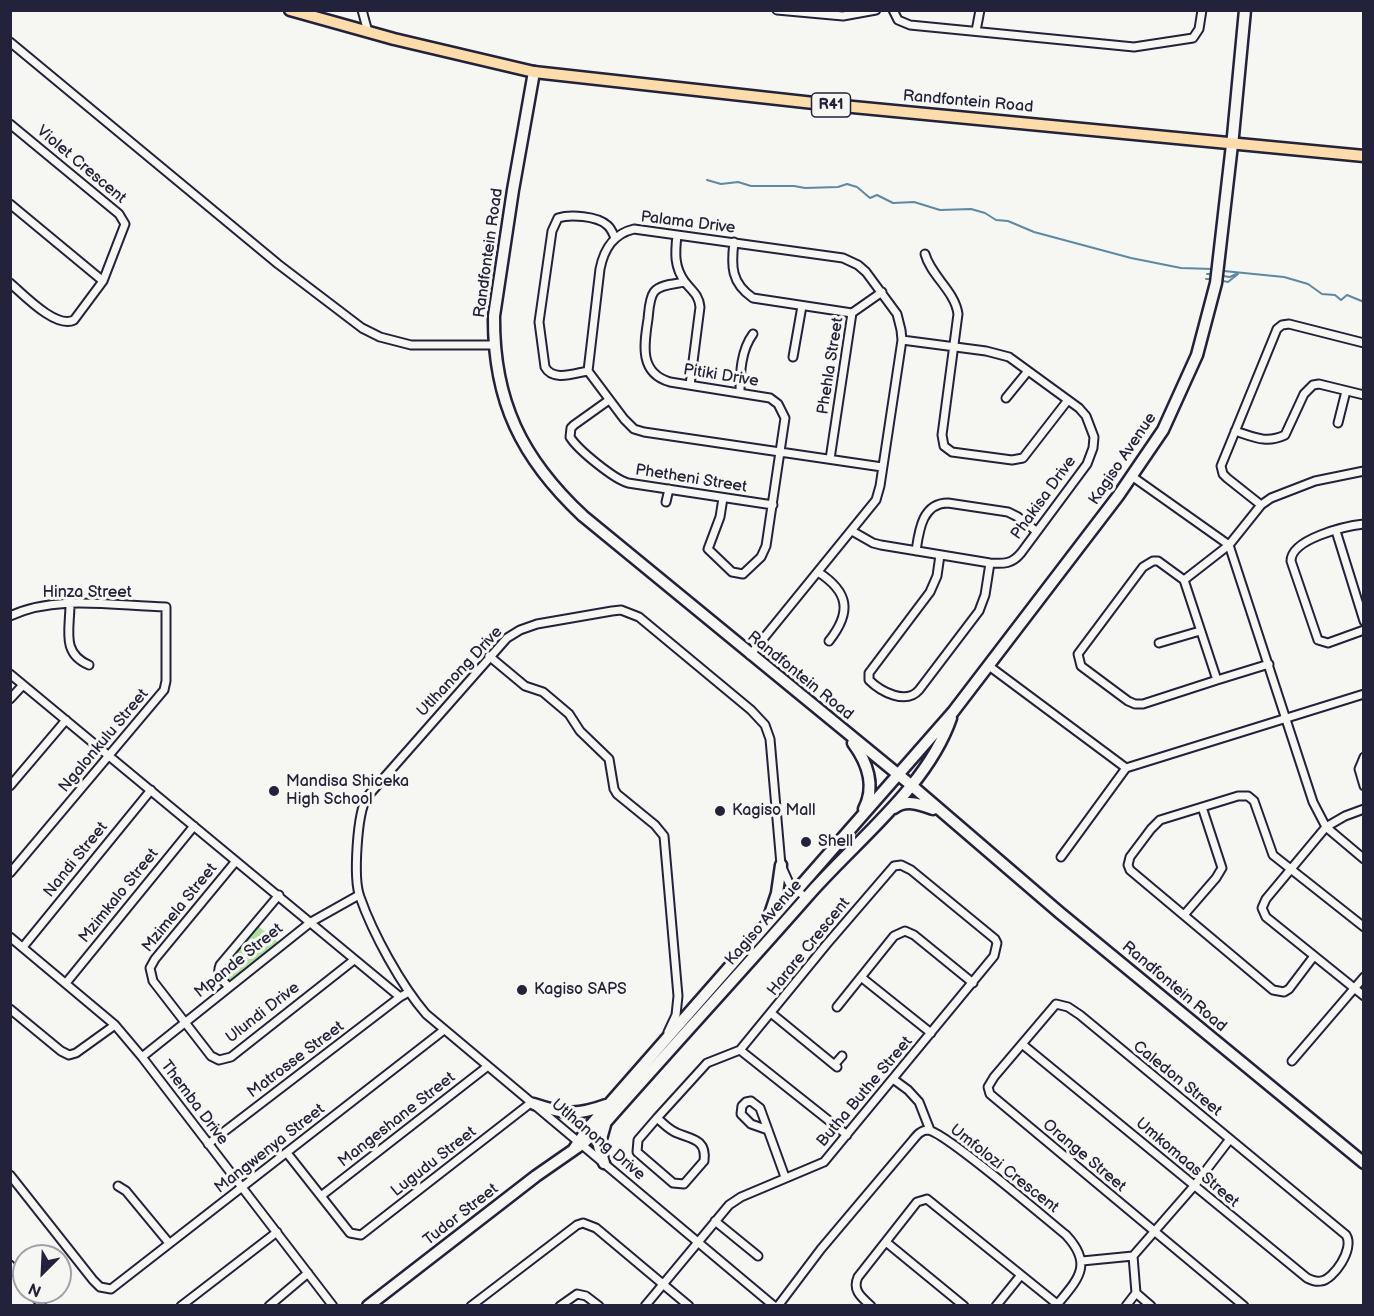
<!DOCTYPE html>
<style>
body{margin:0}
#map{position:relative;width:1374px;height:1316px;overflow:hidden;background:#f6f6f2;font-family:"Balsamiq Sans",sans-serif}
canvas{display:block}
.frame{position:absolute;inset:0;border:12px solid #22223b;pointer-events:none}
.north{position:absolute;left:12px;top:1244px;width:60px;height:60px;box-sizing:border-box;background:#f6f6f2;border:2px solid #a1a1a9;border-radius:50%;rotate:204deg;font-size:16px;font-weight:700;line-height:24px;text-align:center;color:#22223b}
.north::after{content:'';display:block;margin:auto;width:21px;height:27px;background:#22223b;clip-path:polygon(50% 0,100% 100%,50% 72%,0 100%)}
</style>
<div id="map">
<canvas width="1374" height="1316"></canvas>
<div class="frame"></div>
<div class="north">N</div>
</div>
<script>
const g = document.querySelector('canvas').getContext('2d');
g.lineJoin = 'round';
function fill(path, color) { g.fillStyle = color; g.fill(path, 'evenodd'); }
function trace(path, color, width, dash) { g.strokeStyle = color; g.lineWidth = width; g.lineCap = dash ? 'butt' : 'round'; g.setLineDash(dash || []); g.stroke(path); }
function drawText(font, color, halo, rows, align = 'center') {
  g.font = font + ' "Balsamiq Sans",sans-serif'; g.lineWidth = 6; g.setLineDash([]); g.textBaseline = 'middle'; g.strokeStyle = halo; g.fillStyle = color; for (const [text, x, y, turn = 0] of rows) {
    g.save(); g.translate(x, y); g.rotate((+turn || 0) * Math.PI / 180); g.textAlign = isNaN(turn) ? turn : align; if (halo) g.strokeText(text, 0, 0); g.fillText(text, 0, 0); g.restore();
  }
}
fill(new Path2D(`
 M258,926l21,17 -48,40 -9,-7 1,-9z`), '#ade1a2');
trace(new Path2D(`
 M707,180l14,4 17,-2 13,4h43l11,2 33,-1 9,-3 10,3 13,11 7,-3 16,8 21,-1 26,8 31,-1 14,4 11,7 12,1 26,11 97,26 50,10 31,1
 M1224,271l60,6 24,7 14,10 13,1 6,5 6,-5 17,7
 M1207,274h4
 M1223,276l7,1 6,-3
 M1206,279h5
 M1223,281l5,1 10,-8`), '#5e89a2', 2);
const street = new Path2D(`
 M362,10l6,22
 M777,10l66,6 33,-6
 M893,10l5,10 12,5 224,22 59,-9 6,-9 3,-19
 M976,31l4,-21
 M10,42l268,222 84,64 18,9 31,8h84
 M10,124l109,90 6,10 -22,57 -29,39c-18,9 -50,-25 -64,-37
 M10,204l93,77
 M677,235c-2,18 -3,32 8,47 7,9 14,13 15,25l-10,78
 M734,242c-3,24 -3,41 19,56l99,15
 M925,254c6,22 30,37 33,60l-16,121 2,11 8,6 60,8 11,-2 45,-58
 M685,282c-9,2 -25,2 -31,10 -5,7 -5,19 -6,27 -4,26 -9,54 22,63l100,16 8,6 7,14 -19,128 -5,11 -18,17 -11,-2 -24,-23 12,-32 3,-19
 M793,357l9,-51
 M588,371c-13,2 -35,11 -43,-4l-6,-45 13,-91 6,-13c12,-4 39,-2 49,7 4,3 6,8 8,13
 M740,392c0,-19 1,-42 13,-58
 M1006,398l22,-27
 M609,400l-35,25 -3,3 -1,9c8,13 44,42 58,46l145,22
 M1338,423l8,-32
 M1235,431c19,6 31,13 50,4l19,-41 9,-9 6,-1 45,11
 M830,459l22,-146 30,-21
 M1133,477l96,68 84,257 13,25 38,32
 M666,502l3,-13
 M1261,505l-34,-27 -4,-4 -2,-8 56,-137 5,-4 7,-1 75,19
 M1364,524c-19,2 -73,15 -73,37l27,79 10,3 36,-13
 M852,531l21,12 8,2 109,18c14,1 22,1 31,-10l66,-89 6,-16 1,-11 -8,-21 -7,-8 -70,-51 -23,-6 -84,-11
 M1336,531l28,90
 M916,551c3,-20 6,-48 32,-48l60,9 10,5 18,14
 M940,555l-3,21 -7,16 -61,81v7c12,12 37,25 50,10l60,-79 6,-16 5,-32
 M1153,561h5l26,19 33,100 -74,24h-8l-7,-3 -47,-35 -3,-12 65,-87z
 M818,572c31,20 34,40 11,69
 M1184,580l45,-35 32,-40 10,-7 44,-17 49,-10
 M70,604c0,26 -9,49 19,61
 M10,616c46,-22 106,-10 156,-9v74l-2,9 -154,183
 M1159,643l41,-12
 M750,655l126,-155 4,-14 22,-146 -1,-10 -4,-16 -31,-42 -8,-7 -15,-7 -209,-29c-21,5 -30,20 -34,40l-12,102 36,48 10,10 10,3 238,35
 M489,656l36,30 18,6 26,22 11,17 29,28 5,30 3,5 38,31 9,11 14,160 -2,19 -8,17
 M989,666l137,102 238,-74
 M10,674l390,323 9,-5
 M1217,680l52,-16
 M10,699l13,-14
 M1364,757l-5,12 5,17
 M10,786l56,-66
 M1364,809l-19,7 -19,11 -60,72 -4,9 4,9 98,79
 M1061,857l65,-89
 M236,861l-81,98 -5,9 3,13 58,75 8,4 12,-3 123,-97
 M1184,915l32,-37 6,-10 -20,-61
 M10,937l105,88 27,32 191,249
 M23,947l128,-157
 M1314,956l-25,33 -5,3 -11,-2 -143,-120 -2,-5 2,-8 21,-28 9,-9 78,-24h10l6,5 19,54 91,72
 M861,977l70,56
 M66,983l128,-157
 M229,987c-7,-7 -13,-12 -9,-22l59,-70
 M837,1007l57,-71 11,-5 9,4 59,48
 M10,1009l51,42 8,4 7,-2 39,-28
 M771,1013l66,54
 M1022,1044l285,234c4,2 10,4 14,3 12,-1 34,-32 25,-46l-266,-220 -12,-8 -12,-3 -62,73 -6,10 2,7 254,212
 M740,1050l107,85
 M142,1057l169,-135 48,-27
 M1292,1061l72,-84
 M835,1064l7,-8
 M893,1079l15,11 11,12 11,28
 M657,1118c6,5 12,12 20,15 14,6 30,6 27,28l-20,23 -11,-1 -36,-31 1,-12z
 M657,1118l50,-55 33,-13
 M768,1130l-17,-6 -10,-10 1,-8 4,-4 5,-1 9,7 25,69
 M208,1144l192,-147
 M287,1153l63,80 11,2 171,-133
 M10,1175l83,105 7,7 11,2 333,-259
 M118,1186l8,5 43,52
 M321,1196l167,-130
 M715,1221l43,35
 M886,1242l78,64
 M1133,1256l3,37 15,13
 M1082,1261l51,-5 61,-70 36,-47
 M10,1265l14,17
 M32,1292l10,14
 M181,1306l96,-74
 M269,1306l39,-33
 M471,1306l106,-81 6,-2 13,5 93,78
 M560,1306l17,-12 9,2 13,10
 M645,1306l84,-101 12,-8 83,-35 170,-206 3,-13 -2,-4 -84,-69 -10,-5 -7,1 -68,79 -86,105
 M774,1306l-348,-292c-25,-29 -53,-80 -66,-117 -7,-18 -3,-84 7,-100l140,-159 13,-8 17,-6 75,-13 9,-1 18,7 112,93 14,15 5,14 11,126 8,18 17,15
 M778,1306l43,-57 92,-109c4,-5 8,-10 15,-10 17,2 117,88 138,105 28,30 12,44 -10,71
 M871,1306c-10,-9 -19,-16 -13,-29l59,-75 10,-3 130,105
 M996,1306l25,-31
 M1126,1306l10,-13`);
const secondary = new Path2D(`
 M534,72l-21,118 -19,126c-1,85 28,143 89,200l328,269 149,128 304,250
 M853,743c14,19 23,43 11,66
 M894,808c12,-9 25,-4 39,1
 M769,917l8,-24 4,-28
 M534,1104c30,10 42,12 72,1
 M574,1149l15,-22 364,-415 165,-216 45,-66 34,-75 19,-72 17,-147 12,-126
 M604,1163l-5,-17 6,-21
 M368,1306l168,-130 46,-32 24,-22c66,-75 134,-149 200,-224 47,-55 121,-110 145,-180`);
const primary = new Path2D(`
 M290,10l104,29 140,33 298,33 532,51`);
trace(street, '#22223b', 11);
trace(secondary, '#22223b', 15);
trace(primary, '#22223b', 15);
trace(street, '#f6f6f2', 7);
trace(secondary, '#f6f6f2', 10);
trace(primary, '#fddcac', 10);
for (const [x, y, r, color] of [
 [274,791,6,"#22223b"],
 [720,811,6,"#22223b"],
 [806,842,6,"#22223b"],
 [522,990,6,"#22223b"]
]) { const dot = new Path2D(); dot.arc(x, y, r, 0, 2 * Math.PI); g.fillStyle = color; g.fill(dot); trace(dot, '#f6f6f2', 2); }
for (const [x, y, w] of [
 [831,105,39]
]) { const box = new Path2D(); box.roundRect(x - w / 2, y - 12, w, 24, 4.5); g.fillStyle = '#f6f6f2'; g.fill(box); trace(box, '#22223b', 1.5); }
drawText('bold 15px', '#22223b', null, [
 ["R41",831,105]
]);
drawText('16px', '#22223b', '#f6f6f2', [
 ["Randfontein Road",968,102,5],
 ["Violet Crescent",81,165,40],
 ["Palama Drive",688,223,7],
 ["Randfontein Road",489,253,-82],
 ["Phehla Street",831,366,-81],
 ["Pitiki Drive",721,376,9],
 ["Kagiso Avenue",1123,459,-56],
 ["Phetheni Street",691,479,9],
 ["Phakisa Drive",1044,498,-54],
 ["Hinza Street",87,593],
 ["Utlhanong Drive",460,672,-47],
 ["Randfontein Road",800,676,39],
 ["Ngalonkulu Street",104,741,-50],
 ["Nandi Street",76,860,-51],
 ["Mzimkalo Street",119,896,-51],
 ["Mzimela Street",180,908,-51],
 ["Kagiso Avenue",764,923,-49],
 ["Harare Crescent",809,947,-51],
 ["Mpande Street",239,961,-39],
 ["Randfontein Road",1174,987,40],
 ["Ulundi Drive",263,1013,-38],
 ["Matrosse Street",296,1060,-37],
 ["Caledon Street",1177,1079,39],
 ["Butha Buthe Street",865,1092,-50],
 ["Themba Drive",194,1103,53],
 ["Mangeshane Street",397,1120,-38],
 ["Utlhanong Drive",598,1140,40],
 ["Mangwenya Street",270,1149,-38],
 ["Orange Street",1084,1156,40],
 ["Lugudu Street",434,1162,-38],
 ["Umkomaas Street",1187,1163,40],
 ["Umfolozi Crescent",1004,1169,38],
 ["Tudor Street",461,1215,-38]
]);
drawText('16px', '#22223b', '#f6f6f2', [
 ["Mandisa Shiceka",286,782],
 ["High School",286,800],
 ["Kagiso Mall",732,811],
 ["Shell",818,842],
 ["Kagiso SAPS",534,990]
], 'left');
</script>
